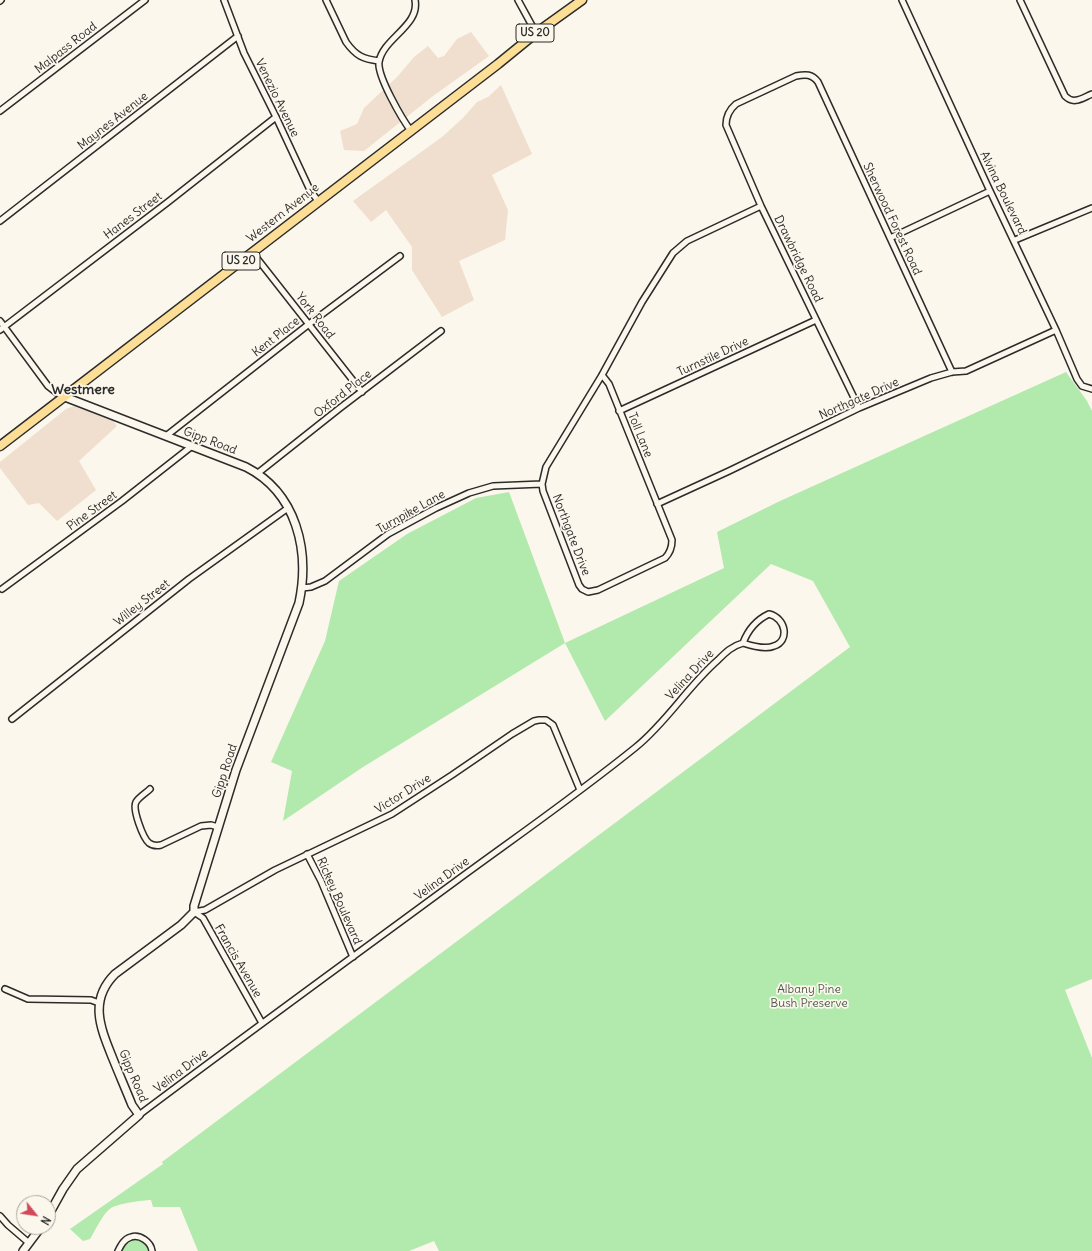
<!DOCTYPE html>
<style>
body{margin:0}
#map{position:relative;width:1092px;height:1251px;overflow:hidden;background:#fbf7ec;font-family:Delius,sans-serif}
canvas{display:block}
.north{position:absolute;left:16px;top:1195px;width:40px;height:40px;box-sizing:border-box;background:#fbf7ec;border:1px solid #a8a59f;border-radius:50%;rotate:120deg;font-size:11px;font-weight:700;line-height:16px;text-align:center;color:#2b2b2b}
.north::after{content:'';display:block;margin:auto;width:14px;height:18px;background:#d1495b;clip-path:polygon(50% 0,100% 100%,50% 72%,0 100%)}
</style>
<div id="map">
<canvas width="1092" height="1251"></canvas>
<div class="north">N</div>
</div>
<script>
const g = document.querySelector('canvas').getContext('2d');
g.lineJoin = 'round';
function fill(path, color) { g.fillStyle = color; g.fill(path, 'evenodd'); }
function trace(path, color, width, dash) { g.strokeStyle = color; g.lineWidth = width; g.lineCap = dash ? 'butt' : 'round'; g.setLineDash(dash || []); g.stroke(path); }
function drawText(font, color, halo, rows, align = 'center') {
  g.font = font + ' Delius,sans-serif'; g.lineWidth = 3.5; g.setLineDash([]); g.textBaseline = 'middle'; g.strokeStyle = halo; g.fillStyle = color; for (const [text, x, y, turn = 0] of rows) {
    g.save(); g.translate(x, y); g.rotate((+turn || 0) * Math.PI / 180); g.textAlign = isNaN(turn) ? turn : align; if (halo) g.strokeText(text, 0, 0); g.fillText(text, 0, 0); g.restore();
  }
}
fill(new Path2D(`
 M471,32l18,24 -56,40 -69,55 -20,-1 -4,-19 17,-7 7,-16 34,-32 16,-19 14,-11 10,12 6,-2 13,-17z
 M501,85l31,69 -40,21 16,35 -3,30 -46,21 15,39 -32,17 -30,-47v-23l-26,-37 -15,12 -18,-21 89,-64 21,-19 14,-16 11,-5z
 M74,406l39,15 4,5 -38,35 17,29 -39,31 -18,-18 -11,2 -28,-37v-6l66,-53z`), '#f0dfce');
fill(new Path2D(`
 M1066,372l21,29 5,10v568l-27,11 27,68v193h-653l-5,-10 -25,10h-211l-18,-44h-27l-2,-7c-8,0 -34,4 -40,8 -8,5 -16,23 -21,31l-7,2 -13,-12 93,-65 -1,-2 688,-515 -37,-66 -42,-17 -166,157 -40,-78 -202,124 -80,54 9,-50 -21,-9 54,-121 14,-60 68,-47 69,-36 33,-6 56,151 159,-75 -7,-36 63,-31z
 M134,1238l12,4 4,9h-30l7,-10z`), '#b2e9ac');
const street = new Path2D(`
 M224,0l20,53 32,64 34,73 8,11
 M326,0l20,42c10,14 17,17 33,19
 M518,0l18,33
 M902,0l88,191 66,139 21,49 5,7 10,3
 M1020,0l45,96c9,9 17,2 27,-2
 M0,1l1,-1
 M0,111l145,-111
 M411,131c-9,-12 -34,-55 -32,-69 4,-24 41,-36 36,-62
 M0,221l238,-185
 M890,238l100,-47
 M1015,240l77,-32
 M252,252l110,140
 M0,321l48,65 9,7 8,4
 M0,330l168,-128 108,-85
 M602,375l7,9 63,156c0,8 -2,13 -7,18l-67,32 -10,2 -6,-3 -3,-4 -36,-94 -1,-7 4,-17 56,-92 40,-73 31,-49 14,-12 74,-35
 M859,408l-98,-202 -35,-81c0,-9 3,-15 10,-21l60,-28c10,-2 16,-2 22,6l134,290
 M619,411l197,-91
 M166,436l143,-112 91,-68
 M258,473l82,-65 101,-77
 M657,504l72,-33 130,-63 72,-30 21,-6 14,-1 90,-41
 M302,588l9,-1 14,-6 63,-47 48,-26 33,-15 24,-7 49,-2
 M2,589l120,-88 70,-55
 M769,614c17,4 21,27 5,32 -9,4 -22,0 -31,-3 5,-13 13,-23 26,-29z
 M12,719l177,-140 99,-71
 M150,789c-4,4 -11,8 -14,13 -4,7 7,36 13,41 4,3 8,3 12,2l40,-19 10,-1 7,2
 M307,854l14,27 32,76
 M194,912l11,-2 70,-40 117,-56 60,-39 60,-41 22,-13 5,-1h7l7,5 27,65
 M194,912l9,6 59,105
 M5,989l23,10 63,1 8,3
 M139,1115c105,-79 211,-156 317,-234 60,-44 122,-87 180,-134 31,-25 52,-61 82,-87 8,-8 14,-14 25,-17
 M0,1216l8,9 21,18
 M118,1251c3,-6 6,-12 13,-14 9,-3 20,5 21,14`);
const secondary = new Path2D(`
 M48,1216l15,-27 14,-20 62,-54 -7,-10c-6,-15 -13,-31 -19,-46 -12,-30 -25,-58 2,-85l66,-49 13,-13v-6l42,-136 63,-167c11,-52 -2,-110 -53,-136l-181,-70
 M23,1251l18,-24`);
const primary = new Path2D(`
 M0,446l498,-382 38,-31 46,-33`);
trace(street, '#2b2b2b', 8);
trace(secondary, '#2b2b2b', 10);
trace(primary, '#2b2b2b', 11);
trace(street, '#fbf7ec', 5);
trace(secondary, '#fbf7ec', 7);
trace(primary, '#fdde96', 8);
for (const [x, y, w] of [
 [535,33,38],
 [241,261,38]
]) { const box = new Path2D(); box.roundRect(x - w / 2, y - 9, w, 18, 3); g.fillStyle = '#fbf7ec'; g.fill(box); trace(box, '#2b2b2b', 1); }
drawText('bold 11px', '#2b2b2b', null, [
 ["US 20",535,33],
 ["US 20",241,261]
]);
drawText('12px', '#2b2b2b', '#fbf7ec', [
 ["Malpass Road",66,48,-38],
 ["Venezio Avenue",277,98,64],
 ["Maynes Avenue",113,121,-38],
 ["Alvina Boulevard",1003,193,64],
 ["Western Avenue",283,213,-38],
 ["Hanes Street",133,216,-37],
 ["Sherwood Forest Road",892,219,65],
 ["Drawbridge Road",798,259,64],
 ["York Road",315,316,52],
 ["Kent Place",276,337,-38],
 ["Turnstile Drive",713,357,-25],
 ["Oxford Place",343,394,-38],
 ["Northgate Drive",859,399,-24],
 ["Toll Lane",640,435,68],
 ["Gipp Road",210,441,21],
 ["Pine Street",92,511,-36],
 ["Turnpike Lane",411,512,-29],
 ["Northgate Drive",571,535,69],
 ["Willey Street",142,603,-38],
 ["Velina Drive",690,675,-47],
 ["Gipp Road",225,771,-72],
 ["Victor Drive",403,794,-32],
 ["Velina Drive",442,879,-36],
 ["Rickey Boulevard",339,901,66],
 ["Francis Avenue",238,961,60],
 ["Velina Drive",181,1071,-37],
 ["Gipp Road",133,1076,67]
]);
drawText('12px', '#4d5a4b', '#fbf7ec', [
 ["Albany Pine",809,990],
 ["Bush Preserve",809,1004]
]);
drawText('bold 14px', '#2b2b2b', '#fbf7ec', [
 ["Westmere",83,390]
]);
</script>
